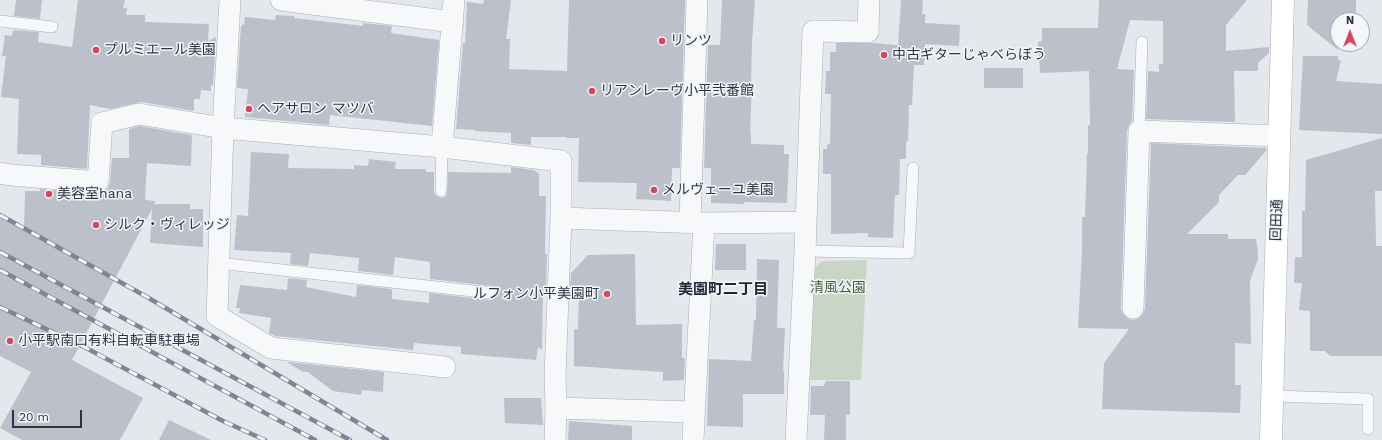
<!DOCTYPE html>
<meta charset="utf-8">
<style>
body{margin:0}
#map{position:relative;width:1382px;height:440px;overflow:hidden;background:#e4e7ec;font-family:"Work Sans",sans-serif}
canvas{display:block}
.north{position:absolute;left:1330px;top:12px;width:40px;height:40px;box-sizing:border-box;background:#f4f6f9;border:1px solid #a4a8b1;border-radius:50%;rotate:0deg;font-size:11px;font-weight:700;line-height:16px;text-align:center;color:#2b3445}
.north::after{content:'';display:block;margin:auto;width:14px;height:18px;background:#d1495b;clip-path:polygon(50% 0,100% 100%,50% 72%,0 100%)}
.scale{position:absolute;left:12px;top:410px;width:70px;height:18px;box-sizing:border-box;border:2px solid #2b3445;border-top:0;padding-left:5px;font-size:12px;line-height:14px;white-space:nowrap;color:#2b3445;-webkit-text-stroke:3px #f4f6f9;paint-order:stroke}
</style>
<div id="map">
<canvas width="1382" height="440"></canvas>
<div class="north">N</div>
<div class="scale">20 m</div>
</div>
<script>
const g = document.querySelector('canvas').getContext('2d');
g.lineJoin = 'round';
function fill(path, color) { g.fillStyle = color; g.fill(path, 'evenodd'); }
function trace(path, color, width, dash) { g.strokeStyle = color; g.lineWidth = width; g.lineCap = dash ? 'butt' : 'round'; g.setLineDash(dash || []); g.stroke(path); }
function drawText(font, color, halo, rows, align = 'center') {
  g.font = font + ' "Work Sans","Noto Sans JP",sans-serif'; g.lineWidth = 3; g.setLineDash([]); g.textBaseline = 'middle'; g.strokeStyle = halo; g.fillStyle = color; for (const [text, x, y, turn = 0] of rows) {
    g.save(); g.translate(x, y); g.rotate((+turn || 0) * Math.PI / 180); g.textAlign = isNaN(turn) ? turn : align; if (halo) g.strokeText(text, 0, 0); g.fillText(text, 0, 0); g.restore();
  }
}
fill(new Path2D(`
 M867,260l-6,120h-53l2,-107 12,-12z`), '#c9d6c5');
fill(new Path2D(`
 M16,0h26l-2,19 -26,-3z
 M78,0h47l-2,8h4l-1,7h19v7l64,2 -1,17 8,-4 -3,48h-2v6l-10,-1 -1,9h-6v12l-53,-9 -31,7 -20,-4 -3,64 -46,-4v-10l-24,-1 2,-55 -18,-2 5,-41h-4l3,-21 7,1 1,-6 26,2 -1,10 34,5z
 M484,0h27l-5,39h4l-1,30 58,2 2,-71h116l-5,168h-8l-1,33 -35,-2 1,-16 -59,-1 1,-44h-13v-1h-35v8l-20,-2v-10l-36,-2v-1l-19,-1 7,-86h2l2,-41 16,2z
 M722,0h33l-3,41 -1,45h1l-2,46 1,1v11l33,1v9h5l-2,49 -43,-1v2l-33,-1v-35h-7l4,-123h12z
 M901,0h22l-1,14h3v9l35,2 -1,21 -34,-2 -1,21h-10l-2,40h-3l-1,36h-2v18h-6l-1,36h-4l-2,43 -25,-1v-4l-37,1v-60h-8v-25h4v-4l3,-1 1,-50h-6l1,-23h4v-19h6v-9h36l26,2z
 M1099,0h148l-21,25v26l43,-4v6l-11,10v8h-24l1,51 -89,-3 2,-48 11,1v-8h4v-43l-33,-1 -13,49 17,1 -2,51 -3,4 -2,6 -6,177 2,6 4,4 6,2 6,-2 4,-4 2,-6 6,-165 115,5v3l-21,24h-7l-19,20v7l-32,32h41v5h28l2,12v8l-8,22 1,63 -16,-1v42h6l-1,28 -138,-4 2,-46 25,-34 -51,-1 4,-76v-35h3l2,-64h1v-28h2l-1,-54 -49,2 -2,-31 4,-1v-13h56z
 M1308,0h48v20h-18v30l-31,-25z
 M276,15l18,1v2l69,8v-3l29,3 -1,7 48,7 -7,86 -102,-11 -1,10 -84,-8 3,-28 -11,-1 4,-62 3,-2 1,-7 30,3z
 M1303,56h35v4h3l-5,21 46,3v50l-83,-4z
 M984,68h39v20h-39z
 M139,126l53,9 -1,31 -44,-3 -2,37 11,1 -2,3h36v5h13v38l-53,-4 2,-34 -80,151 71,38 -23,42h-98l-22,-12 31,-56 -31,-16v-141l24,13 1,-37h15v-2l57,5 7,-1 4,-4 2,-6 2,-25h17v-29z
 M1382,138v53h-7l1,55h6v110h-52l-5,-5h-15v-40l-11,-1 3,-27h-8l1,-26h7v-46h3l1,-51z
 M251,152l38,2 -1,14 66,1v-4l14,1 1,-7 27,3 -1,7h31v3h8v19l1,4 5,3 5,-1 2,-3 1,-22 63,1v-6l23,3 5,4v22h7l-1,58h2l-1,35h-3l-1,61 -4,-3 -2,13 -75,-6v-7l-47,-4 -1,7 -138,-14 -6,-3 2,-15 -32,-5 1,-5h-4l4,-23 47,5 1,-12 19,2 -1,7 50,10 1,-12 35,4v10l37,4v-10l61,7 6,-3 2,-4 -3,-5 -3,-2 -62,-7v-17l-35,-5 -2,18 -35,-4 1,-13 -49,-5 -2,13 -18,-2 1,-11 -57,-3 3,-35 11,1z
 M716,244h30v26h-31z
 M635,254l1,71 46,-1v34h3l-1,22 -21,1v-9l-89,-6v-37h4l1,-40h-9l1,-16 17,-18z
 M757,259l22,1 -2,68h8l-2,43h1v23h-41v33l-36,-1 2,-67 42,2 3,-41h2z
 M287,362l97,10 -1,20 -21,-2 -1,5 -28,-4 -25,-19h-5z
 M826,381h24v34h-4v25h-22l1,-25h-15l1,-29h13z
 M504,398h37l2,27 -38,-2z
 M169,420l42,20h-52z
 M569,421l63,5v14h-64z`), '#bbc0ca');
const lane = new Path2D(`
 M0,21l52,6
 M1139,131l3,-89
 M441,191l1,-44
 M805,251l104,2 4,-85
 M218,263l273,30
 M1273,396l95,3v30`);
const street = new Path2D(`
 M230,0l-7,128 -6,188 54,32 174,19
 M281,0l172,22
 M442,147l12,-147
 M0,173l11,2 87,7 4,-59 37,-9 84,14 219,19 119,14v57l-6,158 1,32 -1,32
 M561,218l143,5 102,-1
 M690,222l7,-222
 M1133,308l6,-177 141,5
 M556,408l138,4
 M693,440l11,-217
 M796,440l9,-189 8,-220 55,1 1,-32`);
const secondary = new Path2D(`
 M1271,440l12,-440`);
trace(lane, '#a9aeb7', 12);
trace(street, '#a9aeb7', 22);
trace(secondary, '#a9aeb7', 23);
trace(lane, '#f7f8fa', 11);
trace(street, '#f7f8fa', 21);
trace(secondary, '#fff', 22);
const rail = new Path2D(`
 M0,215l147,82 240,143
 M0,252l350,188
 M0,270l315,170
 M0,307l88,42 135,72 42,19`);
trace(rail, '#7d8696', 4.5);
trace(rail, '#f4f6f9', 3, [9]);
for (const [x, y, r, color] of [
 [662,41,4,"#d1495b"],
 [96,50,4,"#d1495b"],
 [884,55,4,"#d1495b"],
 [592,91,4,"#d1495b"],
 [249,109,4,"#d1495b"],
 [654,190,4,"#d1495b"],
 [49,194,4,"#d1495b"],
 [96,225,4,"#d1495b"],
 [607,294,4,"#d1495b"],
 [10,341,4,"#d1495b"]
]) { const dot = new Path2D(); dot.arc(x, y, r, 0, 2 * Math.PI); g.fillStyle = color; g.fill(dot); trace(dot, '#f4f6f9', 1.5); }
drawText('14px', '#2b3445', '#f4f6f9', [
 ["リンツ",670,41],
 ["プルミエール美園",104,50],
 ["中古ギターじゃべらぼう",892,55],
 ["リアンレーヴ小平弐番館",600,91],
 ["ヘアサロン マツバ",257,109],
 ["メルヴェーユ美園",662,190],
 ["美容室hana",57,194],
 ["シルク・ヴィレッジ",104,225],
 ["ルフォン小平美園町",599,294,"right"],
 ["小平駅南口有料自転車駐車場",18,341]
], 'left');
drawText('14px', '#2b3445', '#f4f6f9', [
 ["回田通",1277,220,-88]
]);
drawText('14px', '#3f6138', '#f4f6f9', [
 ["清風公園",838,288]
]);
drawText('bold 15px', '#1d2536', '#f4f6f9', [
 ["美園町二丁目",723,290]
]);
</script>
